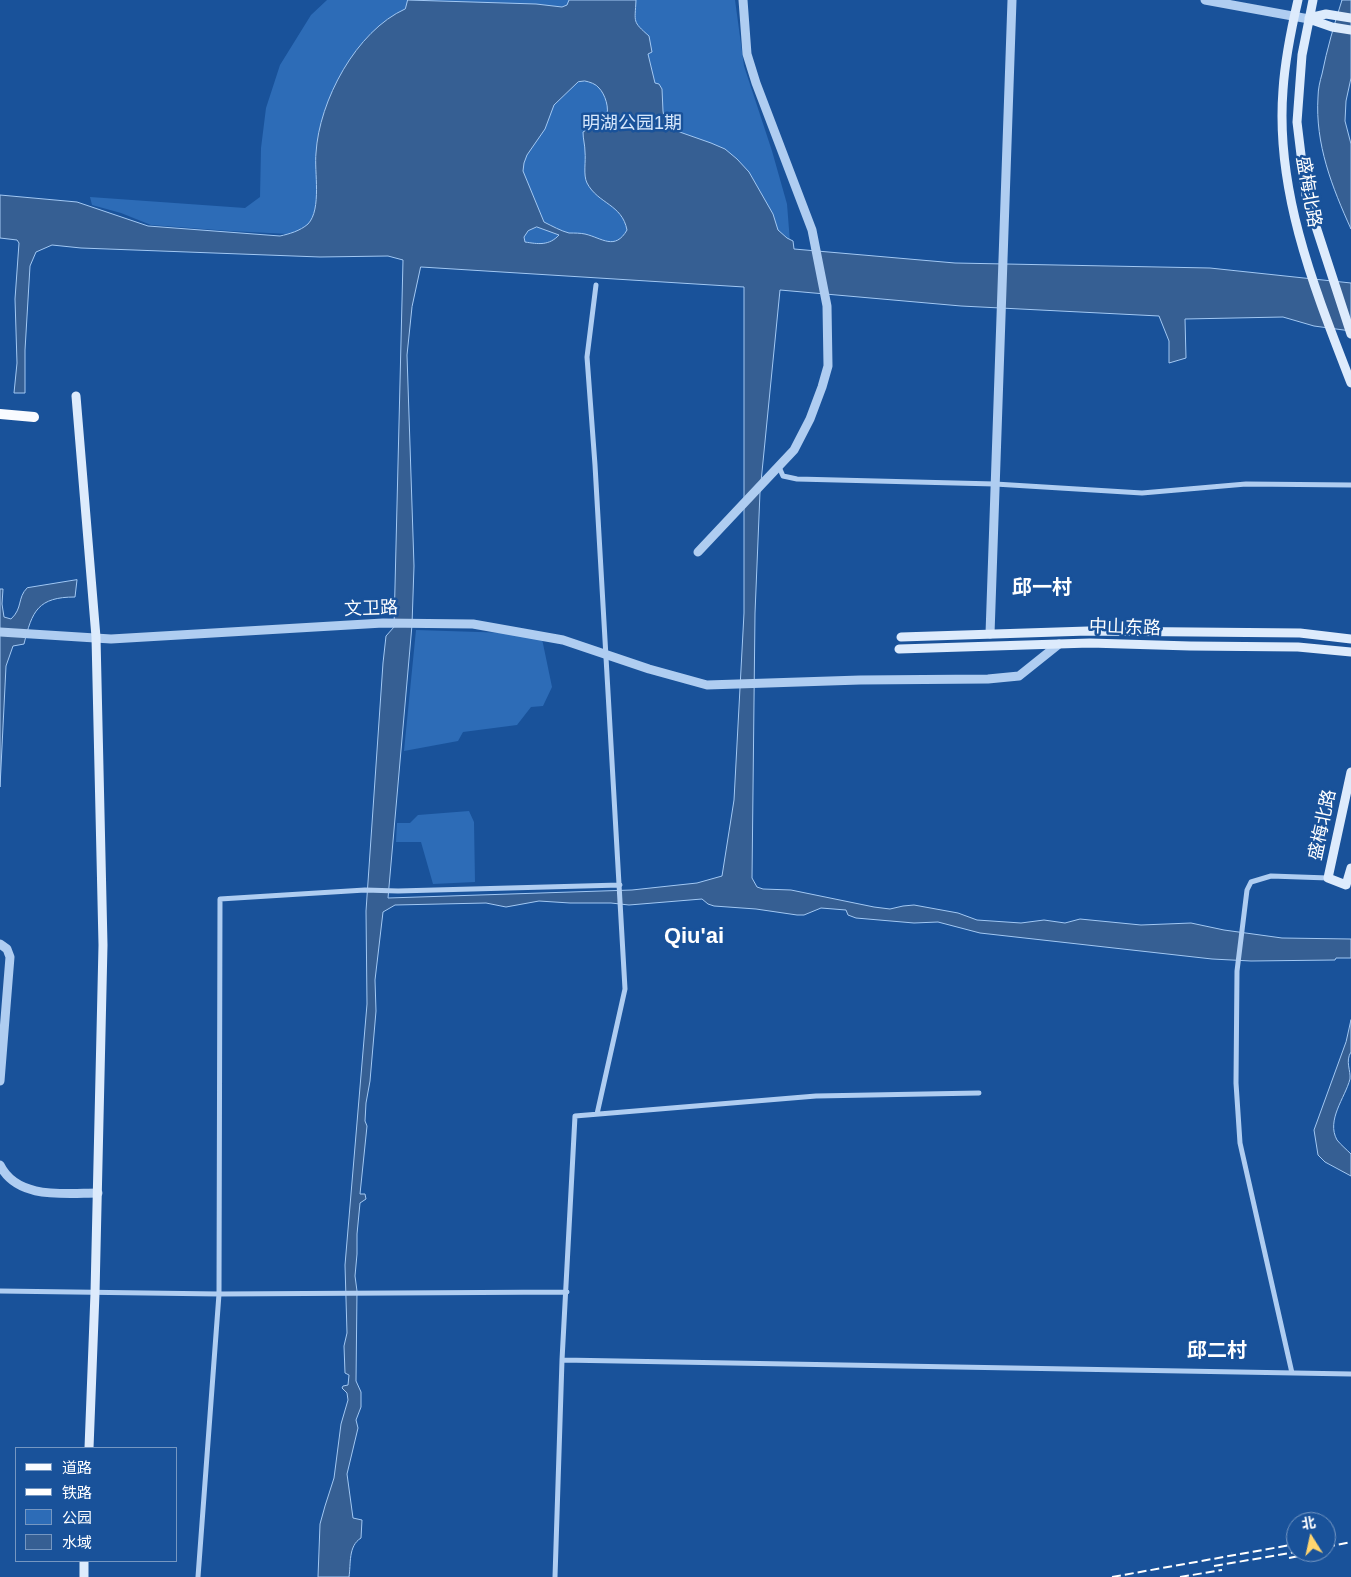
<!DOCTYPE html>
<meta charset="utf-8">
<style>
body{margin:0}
#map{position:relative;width:1351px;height:1577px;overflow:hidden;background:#19529a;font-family:Helvetica,"Noto Sans SC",sans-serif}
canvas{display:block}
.legend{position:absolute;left:15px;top:1447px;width:162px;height:115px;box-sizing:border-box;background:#19529a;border:1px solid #7597c2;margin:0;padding:6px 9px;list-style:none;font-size:15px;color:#fff}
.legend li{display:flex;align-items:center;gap:10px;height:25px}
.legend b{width:25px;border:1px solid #7597c2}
.north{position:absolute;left:1286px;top:1512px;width:50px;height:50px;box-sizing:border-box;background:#19529a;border:1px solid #7597c2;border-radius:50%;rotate:350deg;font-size:14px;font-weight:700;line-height:20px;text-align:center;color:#fff}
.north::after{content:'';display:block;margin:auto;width:18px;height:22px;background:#ffd56f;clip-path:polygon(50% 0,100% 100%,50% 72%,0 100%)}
</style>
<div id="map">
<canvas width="1351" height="1577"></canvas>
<ul class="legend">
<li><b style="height:6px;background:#f9fbff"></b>道路</li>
<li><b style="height:6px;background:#fff"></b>铁路</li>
<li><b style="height:14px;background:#2d6cb7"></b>公园</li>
<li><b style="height:14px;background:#365f93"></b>水域</li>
</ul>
<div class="north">北</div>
</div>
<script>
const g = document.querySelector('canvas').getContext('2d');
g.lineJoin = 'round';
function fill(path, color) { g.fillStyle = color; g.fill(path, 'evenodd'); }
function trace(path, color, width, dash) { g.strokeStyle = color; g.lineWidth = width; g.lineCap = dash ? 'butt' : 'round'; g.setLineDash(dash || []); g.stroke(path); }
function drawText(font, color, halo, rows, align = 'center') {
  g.font = font + ' Helvetica,"Noto Sans SC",sans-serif'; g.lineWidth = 5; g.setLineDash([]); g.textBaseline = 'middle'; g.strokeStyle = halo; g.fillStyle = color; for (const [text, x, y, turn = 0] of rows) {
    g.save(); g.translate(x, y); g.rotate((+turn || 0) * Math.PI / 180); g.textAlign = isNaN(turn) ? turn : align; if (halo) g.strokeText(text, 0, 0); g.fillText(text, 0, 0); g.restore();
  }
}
fill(new Path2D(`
 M327,0h408l9,66 28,85 15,53 3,38 -249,5 -311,-16 -79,-6 -30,-12 -29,-8 -2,-8 155,11 15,-11 1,-49 5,-40 14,-43 31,-50z
 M416,630l125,4 11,53 -9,19 -12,1 -14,18 -54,7 -5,9 -54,10z
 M469,811l5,11 1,60 -42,2 -12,-42h-25l1,-19h13l8,-8z`), '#2d6cb7');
const water = new Path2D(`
 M408,0l128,4 26,3 5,-2 2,-5h67c-1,23 -4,21 13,36l3,16 -4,2 7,29 4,1 3,5 1,22 1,6 6,9 4,4 37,13 14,6 12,10 12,13 24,42 5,16 9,8 6,3 1,8 161,14 255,5 141,15v48l-37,-5 -31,-9 -98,2 1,39 -17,5v-22l-10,-25 -198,-10 -181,-16 -20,202 -5,121 -3,265 5,9 6,2 28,1 83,17 16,2 13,-3 11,-1 44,8 19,7 44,3 23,-3 21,3 15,-4 61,6 50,-2 33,7 58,8 69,1v19h-15l-1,2 -84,1 -39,-2 -232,-26 -42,-11 -24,1 -58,-5 -8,-3 -2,-5 -25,-2 -17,7h-7l-41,-6 -42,-3 -6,-2 -6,-5 -73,6 -18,-2h-41l-31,-2 -33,6 -20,-4 -91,2 -12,7 -8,68 1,31 -6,70 -4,22 -1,18 2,5 -7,68h5l1,5 -6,4 -3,31v20l-2,22 2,15 -1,90 5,11v15l-5,13 2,8 -11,46 6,44 9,2 -1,18c-13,8 -10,26 -12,39h-31l2,-53 5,-18 9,-28 7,-54 7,-24 -1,-7 -5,-5 1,-2 5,-1 1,-10 -4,-2 -1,-27 3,-13 -2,-68 22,-261 -1,-93 17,-248 3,-27 8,-9 9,-367 -15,-4 -68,1 -239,-9 -29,-3 -16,7 -6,14 -5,84v43h-11l3,-30 -2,-64 4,-56 -2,-3 -17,-2v-43l77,7 71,24 132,10c9,-2 20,-5 28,-12 14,-15 6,-53 8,-71 3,-52 40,-122 89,-144zM585,81c5,1 11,3 14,7 6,6 11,21 7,29 -4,7 -17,11 -23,15 0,7 2,13 2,20 1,9 -2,23 2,31 11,21 35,21 40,47 -12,21 -25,8 -42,4 -5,-1 -10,-1 -16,-1 -8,-2 -17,-7 -25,-11l-21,-51 1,-8 3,-8 18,-26 9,-24 24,-23zM537,227l22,8c-10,11 -21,9 -34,7l-1,-5 4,-6zM421,267l323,20v326l-10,187 -12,76 -25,7 -65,7 -244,8 24,-273 2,-59 -7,-211 5,-48z
 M1342,0h9v78l-5,23 -1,20 6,23v85c-19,-42 -36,-85 -33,-132 0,-8 2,-16 4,-23 5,-25 12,-49 20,-74z
 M77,580l-2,17c-37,0 -43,14 -51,47l-11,2 -7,20 -6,121v-198h3l-1,15 2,13 7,2c12,-11 6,-21 16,-31z
 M1351,1020v32c-6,9 0,19 -1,27 -5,19 -24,41 -13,61 4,5 10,10 14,14v22l-26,-14 -7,-7 -4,-25 32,-88z`);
fill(water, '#365f93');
trace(water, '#a2c8f3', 1);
trace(new Path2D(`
 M596,285l-9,72 8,108 30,524 -28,125
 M779,467l4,9 14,3 198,5 147,9 104,-9 105,1
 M979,1093l-163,3 -241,20 -13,244 789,14
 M0,1291l219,3 348,-2
 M1292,1373l-52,-230 -4,-60 1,-112 10,-81 4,-8 20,-6 57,2
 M198,1577l21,-283 1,-395 145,-9 33,1 222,-6
 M555,1577l7,-217`), '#afcdf1', 5);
trace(new Path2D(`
 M1205,0l104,19
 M698,552l96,-102 16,-31 12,-32 6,-21 -1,-60 -15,-76 -56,-147 -9,-29 -4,-54
 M0,632l111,7 272,-16 90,1 90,16 86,29 58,16 153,-5 128,-1 31,-3 40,-32
 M990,634l22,-634
 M0,944l7,5 3,8 -10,124
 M0,1165c17,35 65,28 98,28`), '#afcdf1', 9);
trace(new Path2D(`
 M1298,0c-7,30 -13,59 -15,90 -8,102 32,200 68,293
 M1313,0l-11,55 -5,67 9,74 45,138
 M1309,18l17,-4 25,4
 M1309,19l23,8 19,3
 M76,396l20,241 7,308 -8,348 -6,155
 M901,637l187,-6 212,2 51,6
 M899,649l191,-6 100,3 108,1 53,5
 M1351,772l-23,106 18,7 5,-17
 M84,1577v-16`), '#ddebfc', 9);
trace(new Path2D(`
 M0,414l34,3`), '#f9fbff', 10);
trace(new Path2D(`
 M1326,1547l25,-5
 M1289,1558l32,-6
 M1214,1566l82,-14
 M1112,1577l184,-33
 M1180,1577l42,-7`), '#fff', 2, [9, 4]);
drawText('18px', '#d6e7fc', '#19529a', [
 ["明湖公园1期",632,124]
]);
drawText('18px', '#fff', '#19529a', [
 ["盛梅北路",1308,192,80],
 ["文卫路",371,609,-2],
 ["中山东路",1125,628,2],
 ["盛梅北路",1323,825,-78]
]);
drawText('bold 20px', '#fff', '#19529a', [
 ["邱一村",1042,588],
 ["邱二村",1217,1351]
]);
drawText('bold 22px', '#fff', '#19529a', [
 ["Qiu'ai",694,937]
]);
</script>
